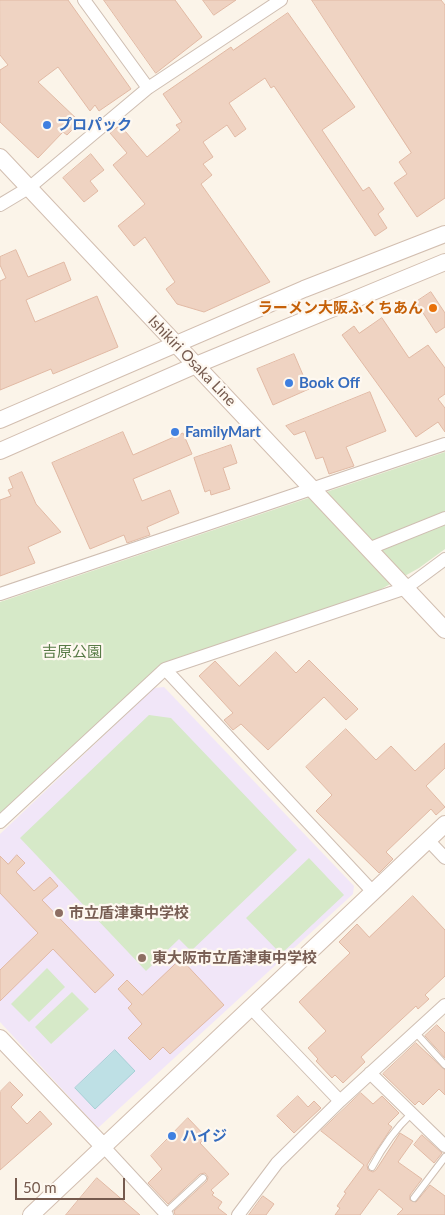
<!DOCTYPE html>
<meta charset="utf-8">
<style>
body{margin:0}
#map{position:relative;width:445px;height:1215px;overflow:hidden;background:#fbf4e9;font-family:Lato,sans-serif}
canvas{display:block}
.scale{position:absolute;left:15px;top:1178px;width:110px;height:22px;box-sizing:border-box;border:2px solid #755a4e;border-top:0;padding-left:6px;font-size:15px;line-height:18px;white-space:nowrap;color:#755a4e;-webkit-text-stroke:4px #fef8f0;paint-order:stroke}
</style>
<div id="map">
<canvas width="445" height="1215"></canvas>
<div class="scale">50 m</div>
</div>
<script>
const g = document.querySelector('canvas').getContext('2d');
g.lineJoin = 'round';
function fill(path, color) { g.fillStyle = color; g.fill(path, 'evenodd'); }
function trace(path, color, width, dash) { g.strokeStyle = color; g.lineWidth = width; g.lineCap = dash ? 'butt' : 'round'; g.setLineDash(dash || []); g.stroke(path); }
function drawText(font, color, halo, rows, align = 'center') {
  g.font = font + ' Lato,"Noto Sans JP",sans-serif'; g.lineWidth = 4.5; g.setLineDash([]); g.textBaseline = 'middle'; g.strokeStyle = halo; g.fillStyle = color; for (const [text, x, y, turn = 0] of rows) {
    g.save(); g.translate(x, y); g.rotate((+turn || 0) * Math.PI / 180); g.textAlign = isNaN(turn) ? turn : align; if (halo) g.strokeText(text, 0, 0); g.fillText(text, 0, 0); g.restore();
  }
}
fill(new Path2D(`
 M164,687l190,199 -1,8 -255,234 -98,-106v-188l154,-146z`), '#f1e6f8');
fill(new Path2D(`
 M445,452v97l-26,19 -43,24 -213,71 -163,153v-214z
 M149,715l22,3 126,132 -106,101 -12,-12 -33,32 -126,-133z
 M309,858l35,37 -63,59 -35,-36z
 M47,968l18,19 -36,35 -18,-18z
 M72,992l17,17 -38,35 -16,-17z`), '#d6e9c8');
const water = new Path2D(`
 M115,1050l20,21 -40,38 -20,-21z`);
fill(water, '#bee0e5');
trace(water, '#a5d0d6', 1);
const building = new Path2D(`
 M0,0h68l63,89 -32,22 -4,-6 -5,6 -32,-44 -20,15 42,40 -13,13 -4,-3 -25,26 -38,-36v-52l8,-5 -8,-10z
 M104,0h71l27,37 -46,36z
 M203,0h33l-22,15z
 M312,0h129l4,5v193l-28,19 -23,-34 13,-9 -8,-12 12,-9z
 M288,13l67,94 -33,23 41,61 6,-4 15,22 -6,5 9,14 -12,8 -101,-150 -3,2 -6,-10 -36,25 17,26 -11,8 -8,-12 -24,17 10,15 -10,7 9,11 -11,9 69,98 -66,30 -27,-8 -11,-15 9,-7 -30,-45 -11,9 -16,-20 27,-22 -32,-39 14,-12 -17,-20 10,-8 27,32 33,-27 -4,-5 6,-3 -19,-28 68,-47 2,3z
 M91,154l13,16 -14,11 8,10 -14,11 -21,-24z
 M16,250l12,27 36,-15 7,18 -45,20 9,22 62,-26 21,51 -65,27 -2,-5 -51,21v-109l6,-3 -6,-13v-8z
 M431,292l14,21v14l-9,6 -20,-31z
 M382,318l27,40 19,-13 17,23v26l-7,5 7,9v24l-7,-10 -22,15 -74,-102 12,-9 5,7z
 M294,354l15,35 -36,16 -16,-36z
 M370,392l16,39 -40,16 8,19 -25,8 -6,-17 -7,2 -11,-28 -11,4 -8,-9z
 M123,432l10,23 50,-22 9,21 -59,25 9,22 28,-11 9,23 -32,14 3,8 -23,8 -3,-8 -34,14 -38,-86z
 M231,445l6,18 -14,5 7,21 -19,6 -1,-5 -5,2 -11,-34z
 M22,472l14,32 25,28 -33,15 7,16 -35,13v-76l11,-4 -3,-6 5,-2 -4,-10z
 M276,652l20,21 13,-13 49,49 -12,11 -22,-23 -56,53 -27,-26 -8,6 -9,-10 9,-7 -34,-37 16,-15 24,25z
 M346,729l30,31 15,-14 24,25 30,-28v25l-19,18 19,21 -9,8 -5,-6 -45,43 7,7 -14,14 -63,-62 16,-16 -26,-28z
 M17,855l8,8 -9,9 18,19 16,-14 8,9 -16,14 72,75 -19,18 -42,-44 -53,52v-31l38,-37 -38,-40v-37l8,8z
 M413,896l32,34v46l-20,19 4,4 -11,10 -2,-3 -55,51 4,5 -22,21 -8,-8 -3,3 -16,-17 2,-2 -10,-11 18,-17 -27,-29 51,-49 -11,-11 18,-18 12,13z
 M181,959l43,46 -54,49 -7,-7 -13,13 -22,-22 14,-14 -14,-16 4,-4 -14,-15 9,-9 15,15z
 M437,1025l8,8v25l-20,-22z
 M416,1043l29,27v25l-6,-6 -16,16 -4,-4 -4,4 -32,-31z
 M10,1082l13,13 -12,12 16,17 13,-13 12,13 -52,46v-78z
 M361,1093l12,11 9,-8 17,17 -11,11 4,3 -20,30 -5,8 1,5 5,2 3,-2 24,-37 13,8 -15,21 24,17 -12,16v5l6,2 14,-17 15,11v19h-48l6,-6 -24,-20 -19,26h-25l5,-7 -3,-2 9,-13 -2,-1 20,-27 -43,-34z
 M298,1096l10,11 6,-6 7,7 -27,25 -17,-17z
 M188,1118l18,19 -6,6 29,31 -18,16 3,3 -2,2 10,7 -4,6 9,7h-52l-1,-4 33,-30 1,-4 -3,-4 -5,1 -32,30 -20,-21 14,-14 -11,-13z
 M422,1135l20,18 -8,10 -20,-18z
 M97,1178l43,37h-74z
 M263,1196l11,8 -8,11h-17z`);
fill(building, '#efd3c2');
trace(building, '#e1b9a4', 1);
const lane = new Path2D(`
 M415,1032l30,33
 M372,1167c11,-21 22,-37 40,-54
 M414,1198l31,-41
 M165,1213l38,-35`);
const street = new Path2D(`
 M84,0l64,88
 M0,205l30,-18 118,-99 133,-88
 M368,549l77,-31
 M0,594l445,-150
 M165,669l241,-81 39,-29
 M0,822l165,-153 208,223
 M428,840l17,18
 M251,1008l89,93
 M370,1073l75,73
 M104,1147l63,68
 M238,1215l39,-52 63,-62 105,-96`);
const secondary = new Path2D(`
 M0,157l445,473
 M0,420l304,-131 141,-55
 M0,451l196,-86 249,-103
 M0,1038l104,109
 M31,1215l414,-391`);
trace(lane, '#cfbeb2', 8);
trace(street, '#cfbeb2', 14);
trace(secondary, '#d2beb0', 18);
trace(lane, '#fff', 6);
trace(street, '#fff', 12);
trace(secondary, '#fff', 16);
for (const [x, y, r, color] of [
 [47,125,5,"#3f7fe0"],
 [433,308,5,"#e8710a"],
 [289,383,5,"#3f7fe0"],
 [175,432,5,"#3f7fe0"],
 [59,913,5,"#8d6e63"],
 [142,958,5,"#8d6e63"],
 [172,1136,5,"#3f7fe0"]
]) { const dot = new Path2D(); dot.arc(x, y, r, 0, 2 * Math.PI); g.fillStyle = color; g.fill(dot); trace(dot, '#fef8f0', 2); }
drawText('bold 15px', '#366cbe', '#fef8f0', [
 ["プロパック",57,125],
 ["Book Off",299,383],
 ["FamilyMart",185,432],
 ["ハイジ",182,1136]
], 'left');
drawText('bold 15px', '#c56008', '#fef8f0', [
 ["ラーメン大阪ふくちあん",423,308]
], 'right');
drawText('15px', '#755a4e', '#fef8f0', [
 ["Ishikiri Osaka Line",192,361,46]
]);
drawText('15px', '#577a46', '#fef8f0', [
 ["吉原公園",72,652]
]);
drawText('bold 15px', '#785e54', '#fef8f0', [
 ["市立盾津東中学校",69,913],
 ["東大阪市立盾津東中学校",152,958]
], 'left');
</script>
